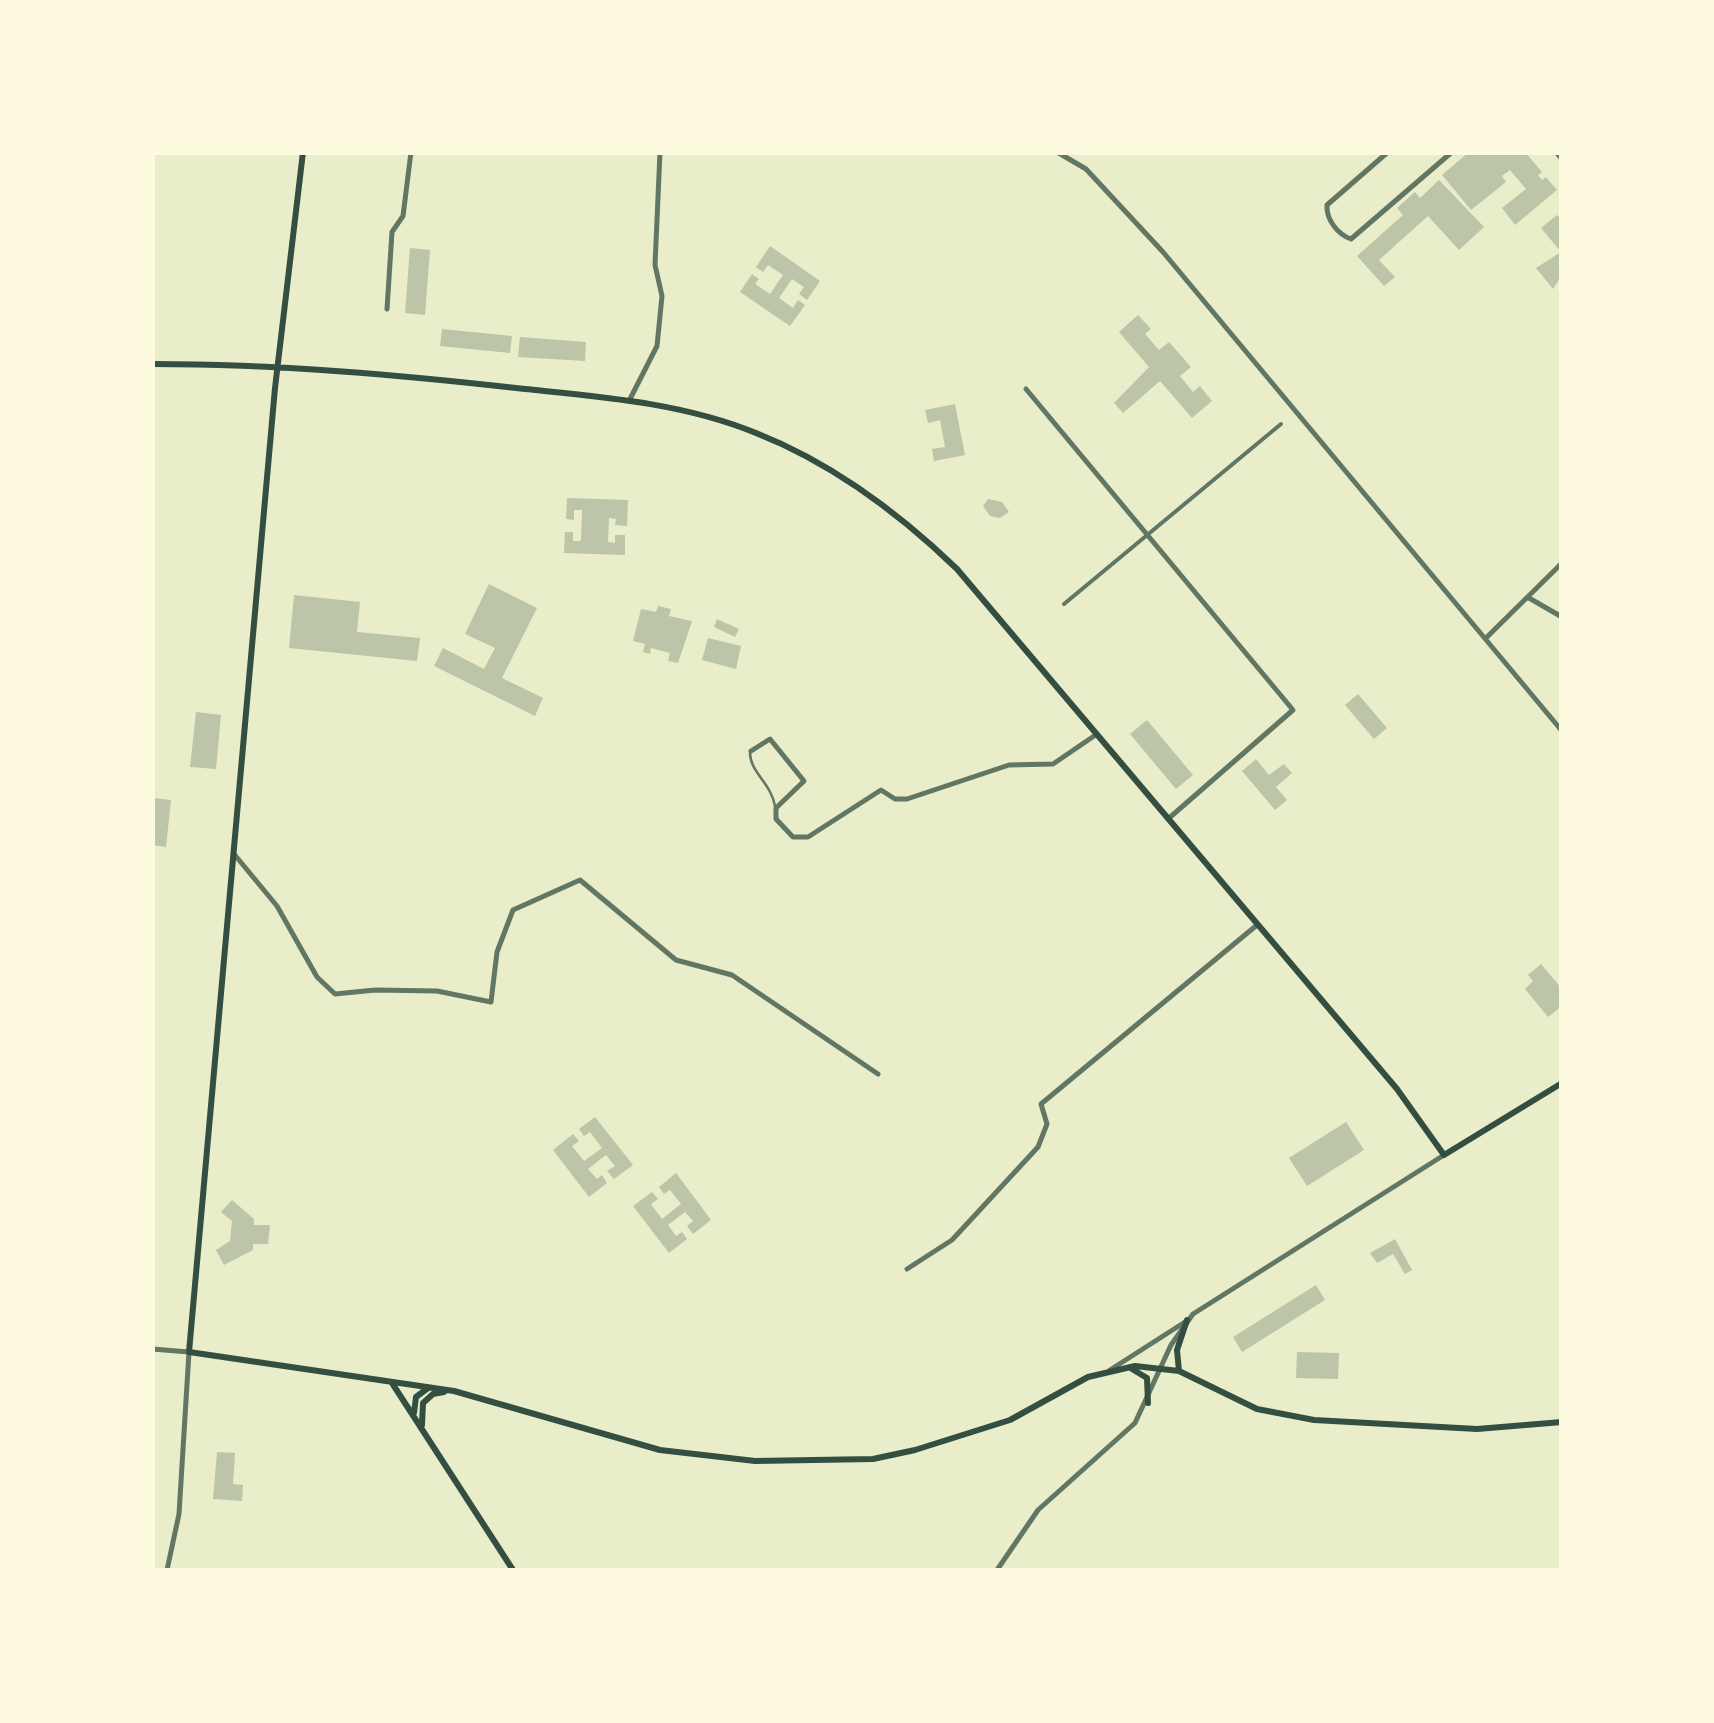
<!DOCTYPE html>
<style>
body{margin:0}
#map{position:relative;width:1714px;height:1723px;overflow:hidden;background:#e9edc9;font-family:"Open Sans",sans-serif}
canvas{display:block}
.frame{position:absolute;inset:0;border:155px solid #fefae0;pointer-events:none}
</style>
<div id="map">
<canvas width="1714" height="1723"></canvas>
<div class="frame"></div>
</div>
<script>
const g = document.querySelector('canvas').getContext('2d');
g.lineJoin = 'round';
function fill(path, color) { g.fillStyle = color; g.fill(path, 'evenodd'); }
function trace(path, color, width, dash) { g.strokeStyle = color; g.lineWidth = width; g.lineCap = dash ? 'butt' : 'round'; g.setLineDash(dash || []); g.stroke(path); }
fill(new Path2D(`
 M1469,152h56l17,20 -4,3 4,5 4,-3 11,13 -42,35 -13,-17 24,-19 -16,-19 -8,6 4,6 -35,28 -29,-35z
 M1439,180l45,47 -25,23 -31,-34 -49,44 16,17 -11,9 -27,-30 46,-41 -6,-7 18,-16 5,6z
 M1557,215l5,4v56l-9,14 -17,-21 25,-16 -20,-24z
 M770,246l50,35 -13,19 -8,-6 5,-7 -12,-8 -13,19 14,10 5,-8 7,5 -15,21 -50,-34 12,-18 7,5 -4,5 15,10 13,-19 -15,-10 -5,7 -7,-5z
 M410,248l20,2 -5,65 -20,-2z
 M1138,315l13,14 -6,5 14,16 10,-8 22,25 -11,9 13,16 7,-6 12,15 -20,17 -32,-37 -37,32 -9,-10 35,-36 -30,-35z
 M442,329l70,7 -2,17 -70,-7z
 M520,337l66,5 -1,19 -67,-4z
 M955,404l10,51 -31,6 -2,-12 13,-2 -5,-27 -12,3 -3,-13z
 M567,498l61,2 -1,26 -12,-1 1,-6 -7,-1 -1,24 7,1v-8h10v20l-61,-2 1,-21h8v9h8l1,-31h-8v10l-8,-1z
 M988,499l14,3 7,10 -9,6 -10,-2 -7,-10z
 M489,584l48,24 -35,70 41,20 -8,18 -101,-50 9,-18 41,21 11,-21 -30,-14z
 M294,595l66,7 -3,30 63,6 -3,23 -128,-13z
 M658,606l13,3 -2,7 23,5 -14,42 -10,-2 2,-8 -19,-5 -1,6 -7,-2 2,-8 -12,-3 8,-32 15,3z
 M717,619l22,10 -4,8 -21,-10z
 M708,638l33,8 -5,23 -34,-9z
 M1358,694l29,34 -13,11 -29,-34z
 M196,712l25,3 -5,54 -26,-2z
 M1147,720l46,55 -17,14 -46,-55z
 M1256,759l13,16 15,-11 8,9 -16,14 11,13 -12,10 -33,-39z
 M153,798l18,2 -5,47 -14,-2z
 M1541,964l21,25v17l-14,11 -23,-28 8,-8 -5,-6z
 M595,1117l38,48 -19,14 -7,-8 8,-5 -9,-11 -18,14 9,10 5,-4 5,8 -18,14 -36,-47 20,-16 6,7 -7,5 12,15 18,-13 -12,-16 -6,4 -5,-7z
 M1346,1122l18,28 -57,36 -18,-28z
 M676,1173l35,47 -18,14 -6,-8 6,-5 -8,-9 -17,13 8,11 6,-4 5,7 -18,14 -36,-47 19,-14 6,7 -7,5 11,15 19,-15 -11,-14 -6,4 -5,-7z
 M232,1200l22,19v6h16l-2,19h-15v6l-29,15 -8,-15 14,-9 2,-20 -11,-9z
 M1395,1239l17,31 -7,4 -12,-20 -16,9 -7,-10z
 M1316,1285l9,15 -83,52 -9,-15z
 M1297,1352l42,1 -1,26 -42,-1z
 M217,1452l18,1 -2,31 10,1 -1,16 -29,-2z`), '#bcc5a7');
trace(new Path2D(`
 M750,753c0,19 21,30 25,53`), '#617663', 2.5);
trace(new Path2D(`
 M1064,604l217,-180`), '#617663', 4);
trace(new Path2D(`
 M1388,152l-61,53c-1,14 10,29 24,34l101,-87
 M387,309l5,-77 11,-16 8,-64
 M1026,389l267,321 -125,109
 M629,401l28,-55 5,-50 -7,-31 5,-113
 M1529,598l33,19
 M1487,637l75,-74
 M751,751l19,-12 34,42 -28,27v11l17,18h15l73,-47 14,9h12l102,-34 44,-1 44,-30
 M234,854l43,52 40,71 18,17 40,-4 62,1 54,11 6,-50 16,-42 67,-30 96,80 56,15 146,99
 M907,1269l45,-29 86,-93 9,-23 -6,-20 216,-179
 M167,1570l12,-56 10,-162`), '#617663', 5);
trace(new Path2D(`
 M1057,152l29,17 77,83 399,479
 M1556,152l6,7
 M152,1349l37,3
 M1110,1370l75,-48
 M997,1570l41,-60 97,-87 36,-78 22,-31 251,-159`), '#617663', 5);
trace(new Path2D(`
 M303,152l-28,236 -86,964 265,39 206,59 95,11 118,-2 42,-9 95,-30 78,-43 47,-11 44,5 78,38 57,11 163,9 85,-7
 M152,364c125,0 249,11 373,25 78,8 158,14 231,44 76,30 143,80 201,136l440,520 47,66 118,-72
 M1132,1369l15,9 1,25
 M1179,1371l-2,-21 10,-30
 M392,1383l121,187
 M414,1413l2,-16 12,-9
 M422,1425l1,-22 10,-9 11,-2`), '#344e41', 6);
</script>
